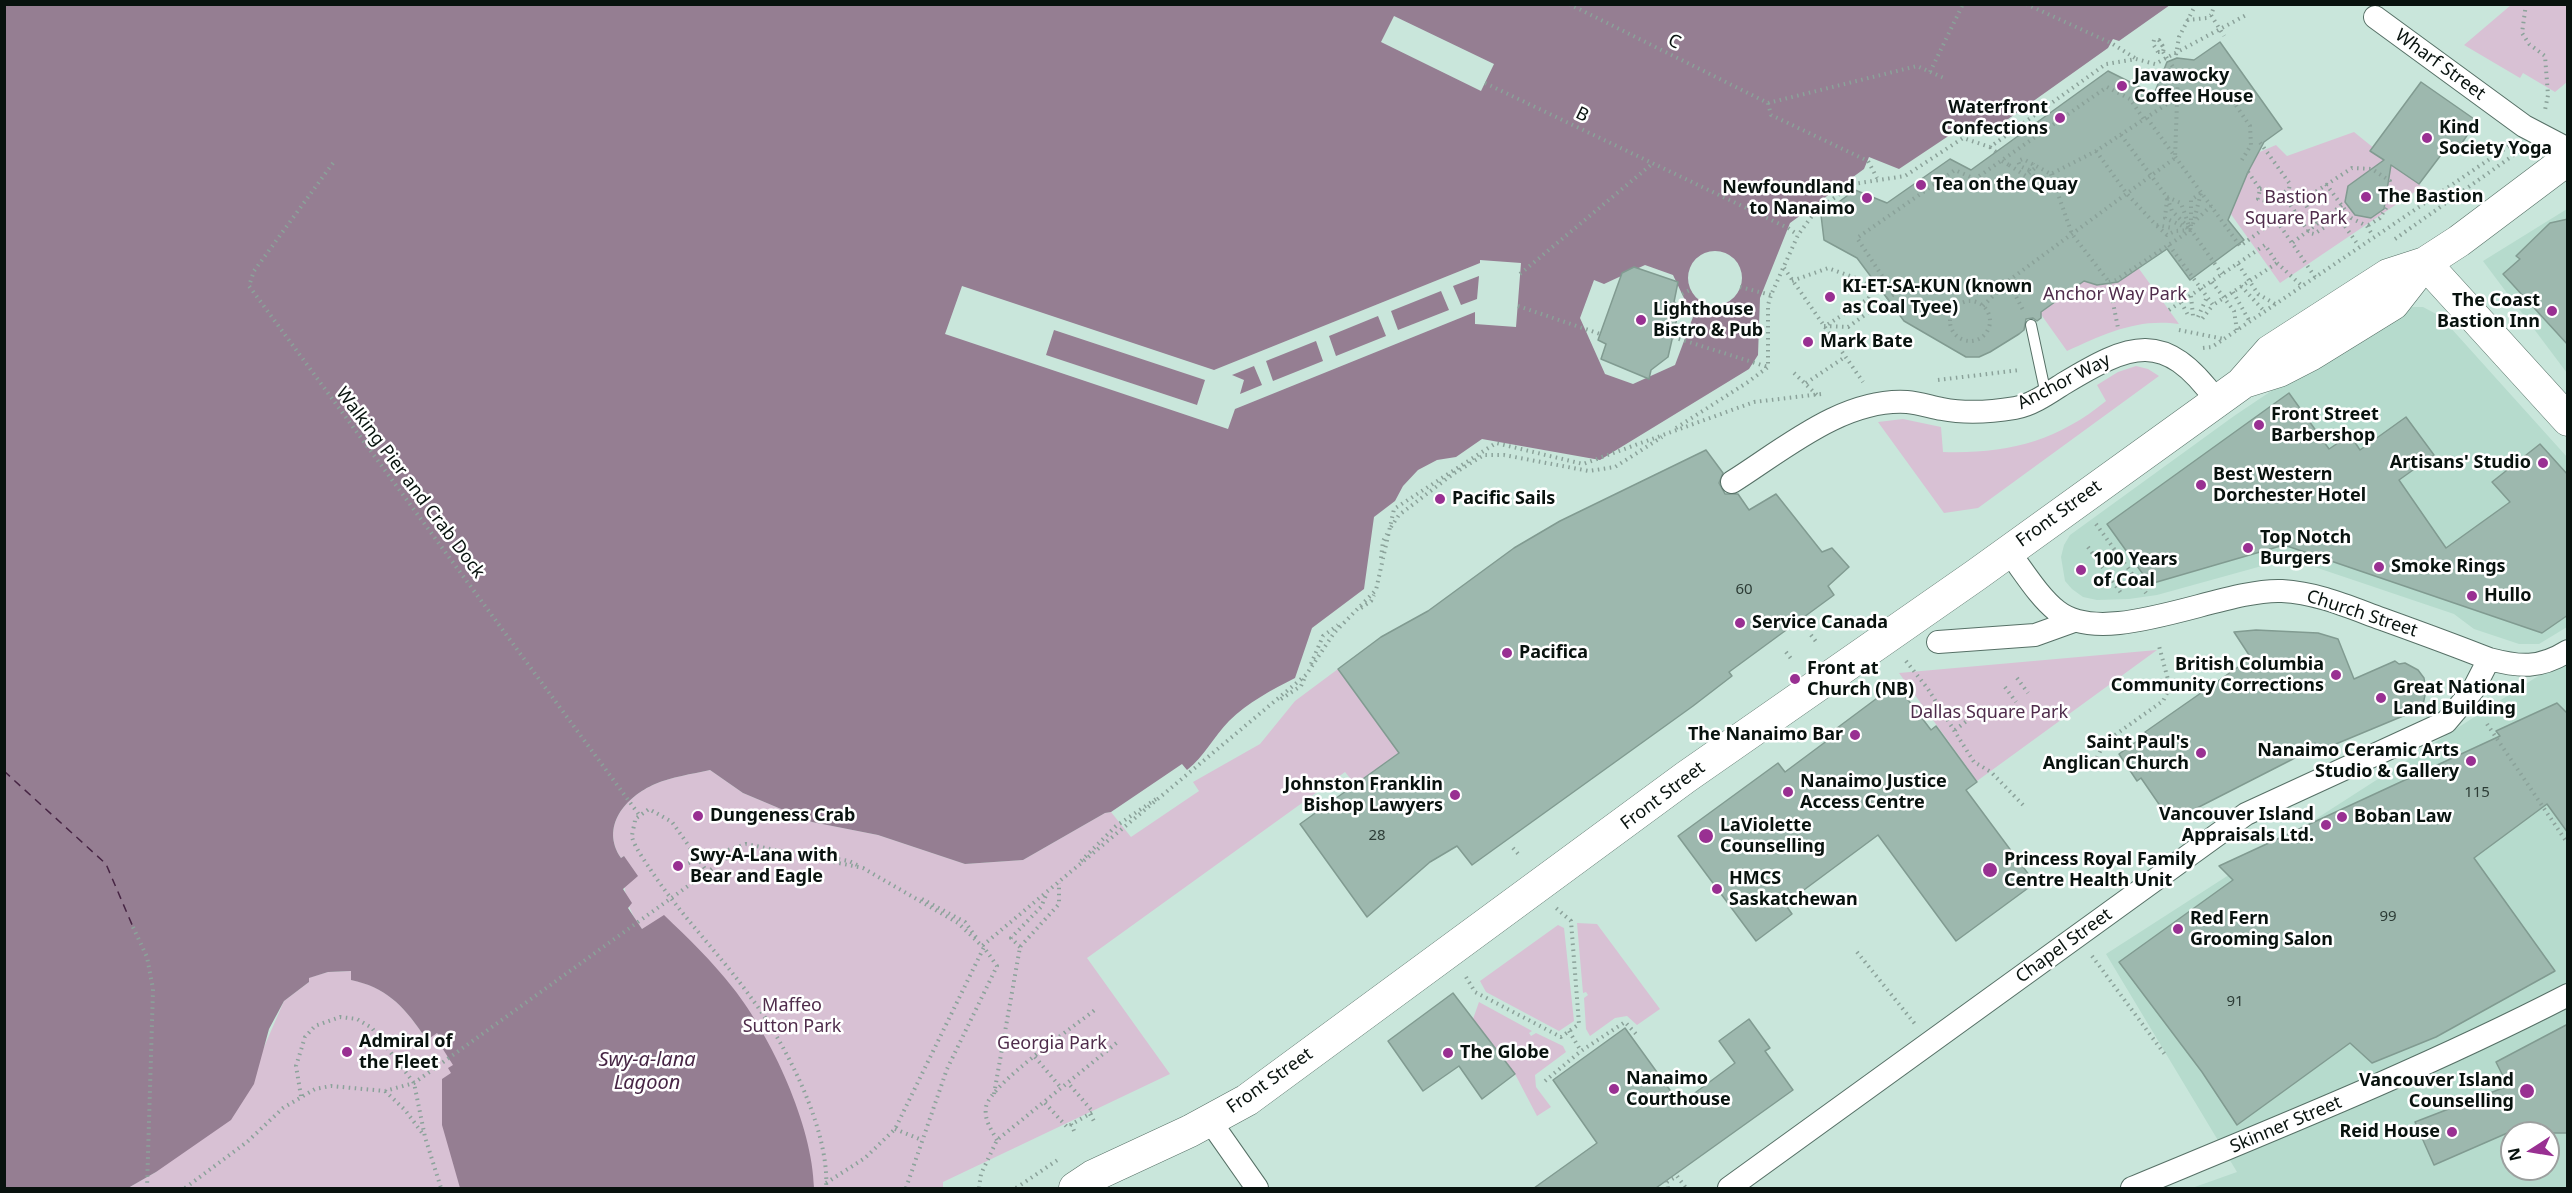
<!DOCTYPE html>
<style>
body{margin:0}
#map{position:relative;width:2572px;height:1193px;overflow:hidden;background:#c9e6db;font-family:"Noto Sans",sans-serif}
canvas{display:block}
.frame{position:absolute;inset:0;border:6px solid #08120e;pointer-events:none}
.north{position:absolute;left:2500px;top:1121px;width:60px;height:60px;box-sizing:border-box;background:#fff;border:2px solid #9ca09f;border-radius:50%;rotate:258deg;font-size:16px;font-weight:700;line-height:24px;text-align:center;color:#08120e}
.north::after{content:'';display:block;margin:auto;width:21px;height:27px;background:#993092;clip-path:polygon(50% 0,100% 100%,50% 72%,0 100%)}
</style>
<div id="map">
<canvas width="2572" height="1193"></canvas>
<div class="frame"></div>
<div class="north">N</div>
</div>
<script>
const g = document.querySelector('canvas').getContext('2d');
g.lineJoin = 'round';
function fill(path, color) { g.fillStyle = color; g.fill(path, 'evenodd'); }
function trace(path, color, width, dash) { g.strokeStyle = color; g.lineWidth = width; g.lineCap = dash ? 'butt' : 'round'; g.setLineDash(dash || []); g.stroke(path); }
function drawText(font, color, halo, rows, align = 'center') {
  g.font = font + ' "Noto Sans",sans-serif'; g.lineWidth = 5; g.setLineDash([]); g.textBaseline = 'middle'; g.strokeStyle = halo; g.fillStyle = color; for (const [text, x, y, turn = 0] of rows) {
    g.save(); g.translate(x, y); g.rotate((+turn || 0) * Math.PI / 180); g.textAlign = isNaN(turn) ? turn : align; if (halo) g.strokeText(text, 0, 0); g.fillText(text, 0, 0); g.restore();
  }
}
fill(new Path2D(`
 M2567,209v164l-84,-112z
 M2404,307h19l17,9 127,141v170l-28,17h-20l-45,-15 -20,-15 -154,-52 -31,2 -112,31 -28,4 -32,1 -14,-3 -11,-8 -7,-8 -4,-24 3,-12 6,-10 164,-119 143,-96z
 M2567,661v527h-375l45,-16 -131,-218 429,-276zM2512,1133h36v36h-36z`), '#b6dbcd');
fill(new Path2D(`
 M2511,5h56v77l-12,10 -32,-19 -3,5 -56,-33z
 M2354,132l68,55 -142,96 -52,-73 -6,-42 54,-23 11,11z
 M2129,255l50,69c-42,-6 -75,10 -112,27l-32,-45z
 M2136,366l12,3 11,7 -181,132 -34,5 -66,-91 25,-3 38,8 2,25c63,2 113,-10 163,-51l-9,-16 21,-13z
 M2157,650l-180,131 -78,-108z
 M1338,669l61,84 -44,31 -10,-12 -258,186 83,116 -227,108v6h-815l28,-16 105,-118 23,-53 25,-19 -1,-4 20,-6 24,-1v9c33,7 51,25 70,53h15l5,7 -2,2 202,-113c-18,-24 -19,-43 -18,-73l-3,2c-21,-31 4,-61 34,-74 16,-7 37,-10 55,-14l33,23 69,29 66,13 87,29 58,-4 82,-47 6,-1 20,25 68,-46 -6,-9 67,-38 35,-43z
 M1577,923l20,1 63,85 -23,16 -10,-9 -12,2 -25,18 -4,-7 -2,-31 4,-3 -2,-3 -3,1z
 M1558,925l6,3 10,93 -15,10 -73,-39 -6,-11z
 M1479,1002l53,29 -3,2 2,3 5,-3 27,13 3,6 -31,23 1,12 15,20 -14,9 -22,-42 -42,-55z`), '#d8c1d4');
fill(new Path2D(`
 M5,5h2165l-51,36 -6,-2 -5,9 -121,86 -22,-9 -66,44 -30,-12 -5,12 -74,54 -30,75 -2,57 -9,14 -149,91 -118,-21 -26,18 -19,3 -19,10 -15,16 -8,15 -21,16 -10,72 -52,39 -17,50c-23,12 -47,24 -66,43 -15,15 -25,36 -42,49l-5,-6 -71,48 -6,1 -82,47 -58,4 -87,-29 -66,-13 -69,-29 -33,-23c-18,4 -39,7 -55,14 -30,13 -55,43 -34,74l3,-2 14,20 -15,13 9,14 -4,5 14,21 22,-14c24,23 48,46 69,73 38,48 80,138 81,200h-354l-18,-63v-46l9,-6 -3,-5 5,-3 -14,-22 3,-3 -5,-7 -7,5 -5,-7 -3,2c-19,-28 -37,-46 -71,-53v-9l-23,1 -19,6v4l-25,19 -15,28 -15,55 -23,36 -75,52 -28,16h-123z`), '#957e92');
fill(new Path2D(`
 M1394,16l100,48 -13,27 -100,-49z
 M1688 278a27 27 0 1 1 54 0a27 27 0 1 1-54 0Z
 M1480,260l41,3 -5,64 -41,-3v-12l-240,97 -7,20 -283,-95 17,-48 252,84 266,-107zM1479,276l-2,23 -16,6 -8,-19zM1441,291l8,19 -51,20 -7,-19zM1378,316l8,20 -50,20 -7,-20zM1054,330l151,50 -8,25 -151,-50zM1316,341l7,20 -50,20 -7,-20zM1254,366l8,19 -22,9 4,-14 -12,-5z
 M1645,265l28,10 20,42 -18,48 -42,19 -28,-10 -25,-56 14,-38 10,4z`), '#c9e6db');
trace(new Path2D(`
 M4,771l102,93 27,63`), '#472544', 1.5, [8, 6]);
const building = new Path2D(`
 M2220,42l62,87 -18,13 -16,30 -20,48 16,20 -54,40 -23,-31 -49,33 -21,3 -13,-4 -43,31v6l-4,3 -4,-3 -7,1 -2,11 -5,4 -29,18 -11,5h-13l-62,-36 -47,-63 -33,-18 -3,-25 34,-25 32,13 63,-44 21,11 137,-99 46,23 13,-32 10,-4 17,2z
 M2421,82l56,39 -22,32 -8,-6 -28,37 -28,-19 -7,44 -13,9 -16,-3 -10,-13 3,-16 36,-26 -14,-9z
 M2568,219v126l-65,-71 17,-15 -4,-3 34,-33z
 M1634,267l44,15 -4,20 6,3 -12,52 -17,13 -2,9 -48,-20 5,-15 -8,-4 24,-67z
 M2289,393l40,56 21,-14 10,15 46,-33 28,38 -35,25 47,68 64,-46 -18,-20 48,-38 28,31v140l-26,18 -258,-88 -134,39 -43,-60z
 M1706,450l17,23 -4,10 6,11h13l11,16 27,-16 46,58 10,-4 17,19 -21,19 6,9 -105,77 3,4 -39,30 -221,159 -15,-19 -27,16 -63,55 -67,-93 99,-71 -61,-84 43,-32 47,-26 86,-63 46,-27z
 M2256,630l62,3 20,6 16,40 41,-18 4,3 6,-1 13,7 6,8 2,12 -3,15 -3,4 -101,42 -4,-8 -22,16 -98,50 -16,11 -10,-14 -6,4 -22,-32 -4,3 -18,-27 28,-20 -2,-2 106,-74 -17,-26z
 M1896,684l35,46 5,-4 41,56 -11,8 69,93 -79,58 -78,-106 -93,69 7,10 -36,27 -78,-105 100,-73 7,9 51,-38 -3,-3z
 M2557,703l11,11v119l-21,-29 -73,54 81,113 -119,66 -64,26 -22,-20 -113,82 -35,-53 -83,-110 114,-82 -14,-14 281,-130 -4,-5z
 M1453,993l62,81 -33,25 -23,-33 -36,25 -35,-50z
 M1749,1019l21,29 -5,3 28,39 -137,98h-122l63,-45 -44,-63 72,-52 55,76 55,-41 -16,-22z
 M2568,1024v109h-35l-5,-9 -94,41 -19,-43 93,-36 -12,-24z`);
fill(building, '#9db8ae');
trace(building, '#819b91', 1.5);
const lane = new Path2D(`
 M2031,325l15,70`);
const street = new Path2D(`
 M2375,17l149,109 44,23
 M1732,482c51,-32 111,-84 175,-80 12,1 24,5 35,7 25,5 49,3 73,-1 17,-3 34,-15 48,-24 68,-41 101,-55 153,16
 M2008,551c15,19 30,45 49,60 49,39 166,-23 225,-20 36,2 67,16 100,28 36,13 72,26 107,40 31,8 50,10 79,-8
 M1938,642l97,-7 39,-14
 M1210,1121l47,67
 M1729,1188l517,-374 200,-92 27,-32 16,-31
 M2132,1188c147,-61 294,-120 436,-193`);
const secondary = new Path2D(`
 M2425,263l143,157
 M2244,382l35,-11 33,-17 81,-50 32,-41
 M1075,1188l18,-12 97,-45 57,-31 439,-323 290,-202 265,-191 29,-33 118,-76 37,-12 34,-22 109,-82`);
trace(lane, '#567066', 12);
trace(street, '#567066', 24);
trace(secondary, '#567066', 33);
trace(new Path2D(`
 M1569,4l199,99
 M2026,4l85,39 24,15
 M2215,4l-4,11 13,21
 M2526,4l-4,29 7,11 16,12 3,39 -3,15
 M2187,20l20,-2 4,-3
 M2158,52l-5,-8 1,-4h5l5,8
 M2176,55l3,-18 17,-33
 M1930,72l33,-68
 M2196,77l22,2 32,47 1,19 -11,18
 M1485,83l303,145 10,7
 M1768,103l149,-37 27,12
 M1768,103l3,12 97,46 9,17
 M2147,118l93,128 36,-26 16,23
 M2121,135l46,62 5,14 19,19
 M1990,147l6,5
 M2096,151l31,43 29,31 17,3
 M2002,161l7,4
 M333,163l-79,108 -5,15 391,530
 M2029,170l-9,-4 -2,-5 5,-2 28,15 45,-23 80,-53
 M2248,172l12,17 -2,10c12,5 21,-3 31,-10l1,-5 -31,-43
 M2051,174l21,60 37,48 9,46
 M2326,184l25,34 16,8 6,10
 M2260,189c25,-2 36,27 50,44l4,1 25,-16 20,28
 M2167,197l14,6 8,23
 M2167,199l-2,19 22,10
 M2197,219l14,-13
 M2316,223l-13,-23 49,-32 20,1 18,12 4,14 -14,23 -13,8
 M2193,224l8,-31
 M2157,226l10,9 8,-4 15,-1
 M2191,226v-26l10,-7
 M2395,239l123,-87
 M2169,245l44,60 -11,14
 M2277,263l25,23
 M2238,264l20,30 17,10
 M1784,268l79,114
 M1520,274l132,-110
 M2315,277l-23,-34 50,-38
 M1792,281l36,-13 36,13 6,5 1,8 -3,5 -43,27
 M2008,281l15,29
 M2109,282l7,-2 75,-50 31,44
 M2212,282l22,29 3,19
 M2241,286l24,26
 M1740,287l31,8
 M2233,292l17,30
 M1682,294l8,-4
 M2191,296l2,20
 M1950 321a20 20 0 1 1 40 0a20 20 0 1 1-40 0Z
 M2181,302l8,15
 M1518,306l82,28
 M1983,306l25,-25 167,-123 3,-83 -9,-14
 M2169,310l96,-65 12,18 -64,42
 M2198,317l9,-20
 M1824,326l24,1 46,-33 -37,-56 98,-68 20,9 132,-92 23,12 15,22
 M2179,330l45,9
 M1673,337l95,30
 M2203,348l9,-1 297,-201
 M1794,373l23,22
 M1938,380l82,-10
 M1806,383l39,-26
 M1676,428l72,-46 20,-15v-62l3,-10 27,-60 17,-23 38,-28 52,-8 58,-38 27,9 116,-83 30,-5 19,5 93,-50
 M2096,524l50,69
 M1391,527l8,-12 54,-41 31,-19h20l85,16 26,-4 47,-30
 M2088,547l33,46
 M1381,558l2,-17 4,-7
 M1361,608l10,-7 3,-6
 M1811,635l6,8
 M1786,652l6,8
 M1906,661l22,28 46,73 17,10 34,35
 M1311,664l12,-28 15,-11
 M2017,678l11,15
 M2005,687l11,15
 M1281,699l20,-13 4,-9
 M2487,724l81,120
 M1955,730l18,-14
 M2094,763l11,-21 58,-41 7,-14 -11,-41
 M1513,848l7,8
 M815,855l34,6 8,4
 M1081,861l35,-35 40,-27
 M677,867l69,-23 117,24 95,55 24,23 324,-271 28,-42 42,-43 18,-81 102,-66 87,21 171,-62 67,-8
 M708,873l-36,-51 -23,-13 -14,10c0,5 -3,13 -3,18 3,11 13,24 18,32 31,47 70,85 102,130 34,45 78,132 74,189
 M922,899l43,23 13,18
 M133,927l14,30 6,32 -6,199
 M1020,947l-9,-9 30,-31 6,-14
 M1857,952l58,72
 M2092,956l74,100
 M1466,977l9,15 86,45 18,-13 -8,-103 -15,-13
 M1569,1031l12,20
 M1035,1057l27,32
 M1545,1081l36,-30 44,-29 11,12
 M385,1091l20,19 18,24
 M994,1094l26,-147 39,-43v-21
 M301,1096l-5,-30 9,-29 10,-11 25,-9 17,2 15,9 42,55 11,54 16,51
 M1045,1103l22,24 26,-15 -24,-28
 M1090,1114l5,9
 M1071,1124l4,9
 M895,1129l27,11
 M997,1140c-6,-11 -13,-20 -11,-33 4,-23 89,-81 110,-98
 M826,1183l39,-25 30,-29 90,-184
 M185,1188l62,-46 36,-34 32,-19 16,-3 54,5 29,-8 327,-235
 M906,1188l41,-119 50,-103 -14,-20
 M979,1188l2,-14 16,-34 122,-99
 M1016,1188l43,-29
 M1668,1188l-1,-6 10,-6 9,12`), '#8ba29a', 4, [1.5, 4.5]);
trace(lane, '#fff', 10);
trace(street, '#fff', 22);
trace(secondary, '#fff', 32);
trace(new Path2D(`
 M2159,40l6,10
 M2158,52h5l1,-4
 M2163,52l6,9
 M2009,165l17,11 9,-8 -2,-4
 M2029,170l9,11`), '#8ba29a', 4, [1.5, 4.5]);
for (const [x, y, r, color] of [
 [2122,86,6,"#993092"],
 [2060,118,6,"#993092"],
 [2427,138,6,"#993092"],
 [1921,185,6,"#993092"],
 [2366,197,6,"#993092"],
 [1867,198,6,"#993092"],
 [1830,297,6,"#993092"],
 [2552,311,6,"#993092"],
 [1641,320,6,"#993092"],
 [1808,342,6,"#993092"],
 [2259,425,6,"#993092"],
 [2543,463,6,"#993092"],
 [2201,485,6,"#993092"],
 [1440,499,6,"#993092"],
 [2248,548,6,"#993092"],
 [2379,567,6,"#993092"],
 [2081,570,6,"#993092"],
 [2472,596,6,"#993092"],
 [1740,623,6,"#993092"],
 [1507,653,6,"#993092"],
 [2336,675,6,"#993092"],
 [1795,679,6,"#993092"],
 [2381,698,6,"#993092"],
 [1855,735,6,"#993092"],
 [2201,753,6,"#993092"],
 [2471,761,6,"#993092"],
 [1788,792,6,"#993092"],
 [1455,795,6,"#993092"],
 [698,816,6,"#993092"],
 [2342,817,6,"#993092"],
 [2326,825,6,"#993092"],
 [1706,836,8,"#993092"],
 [678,866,6,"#993092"],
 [1990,870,8,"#993092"],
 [1717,889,6,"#993092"],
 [2178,929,6,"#993092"],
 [347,1052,6,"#993092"],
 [1448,1053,6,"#993092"],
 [1614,1089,6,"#993092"],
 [2527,1091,8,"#993092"],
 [2452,1132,6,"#993092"]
]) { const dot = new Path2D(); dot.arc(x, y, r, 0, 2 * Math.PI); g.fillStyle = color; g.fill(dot); trace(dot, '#fff', 2); }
drawText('15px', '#2d3c36', null, [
 ["60",1744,590],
 ["115",2477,793],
 ["28",1377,836],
 ["99",2388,917],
 ["91",2235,1002]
]);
drawText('18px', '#08120e', '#fff', [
 ["C",1674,42,26],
 ["Wharf Street",2440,65,36],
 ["B",1582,115,26],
 ["Anchor Way",2064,382,-27],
 ["Walking Pier and Crab Dock",410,483,53],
 ["Front Street",2059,514,-36],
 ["Church Street",2362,614,18],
 ["Front Street",1663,796,-37],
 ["Chapel Street",2064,946,-36],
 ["Front Street",1270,1081,-35],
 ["Skinner Street",2286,1125,-23]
]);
drawText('bold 18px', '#08120e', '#fff', [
 ["Javawocky",2134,76],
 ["Coffee House",2134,97],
 ["Waterfront",2048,108,"right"],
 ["Confections",2048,129,"right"],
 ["Kind",2439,128],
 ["Society Yoga",2439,149],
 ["Tea on the Quay",1933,185],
 ["Newfoundland",1855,188,"right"],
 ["to Nanaimo",1855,209,"right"],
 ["The Bastion",2378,197],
 ["KI-ET-SA-KUN (known",1842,287],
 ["as Coal Tyee)",1842,308],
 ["The Coast",2540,301,"right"],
 ["Bastion Inn",2540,322,"right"],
 ["Lighthouse",1653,310],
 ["Bistro & Pub",1653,331],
 ["Mark Bate",1820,342],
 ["Front Street",2271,415],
 ["Barbershop",2271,436],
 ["Artisans' Studio",2531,463,"right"],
 ["Best Western",2213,475],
 ["Dorchester Hotel",2213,496],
 ["Pacific Sails",1452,499],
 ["Top Notch",2260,538],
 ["Burgers",2260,559],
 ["100 Years",2093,560],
 ["of Coal",2093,581],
 ["Smoke Rings",2391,567],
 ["Hullo",2484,596],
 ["Service Canada",1752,623],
 ["Pacifica",1519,653],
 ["British Columbia",2324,665,"right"],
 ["Community Corrections",2324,686,"right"],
 ["Front at",1807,669],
 ["Church (NB)",1807,690],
 ["Great National",2393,688],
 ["Land Building",2393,709],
 ["The Nanaimo Bar",1843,735,"right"],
 ["Saint Paul's",2189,743,"right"],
 ["Anglican Church",2189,764,"right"],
 ["Nanaimo Ceramic Arts",2459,751,"right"],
 ["Studio & Gallery",2459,772,"right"],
 ["Nanaimo Justice",1800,782],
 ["Access Centre",1800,803],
 ["Johnston Franklin",1443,785,"right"],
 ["Bishop Lawyers",1443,806,"right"],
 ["Vancouver Island",2314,815,"right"],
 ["Appraisals Ltd.",2314,836,"right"],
 ["Dungeness Crab",710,816],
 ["Boban Law",2354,817],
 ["LaViolette",1720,826],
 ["Counselling",1720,847],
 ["Swy-A-Lana with",690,856],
 ["Bear and Eagle",690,877],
 ["Princess Royal Family",2004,860],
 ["Centre Health Unit",2004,881],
 ["HMCS",1729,879],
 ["Saskatchewan",1729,900],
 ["Red Fern",2190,919],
 ["Grooming Salon",2190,940],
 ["Admiral of",359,1042],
 ["the Fleet",359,1063],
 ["The Globe",1460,1053],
 ["Nanaimo",1626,1079],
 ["Courthouse",1626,1100],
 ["Vancouver Island",2514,1081,"right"],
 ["Counselling",2514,1102,"right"],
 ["Reid House",2440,1132,"right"]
], 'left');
drawText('18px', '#4f2c4b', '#fff', [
 ["Bastion",2296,198],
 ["Square Park",2296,219],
 ["Anchor Way Park",2115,295],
 ["Dallas Square Park",1989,713],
 ["Maffeo",792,1006],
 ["Sutton Park",792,1027],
 ["Georgia Park",1052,1044]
]);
drawText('italic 20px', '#472544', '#fff', [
 ["Swy-a-lana",647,1060],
 ["Lagoon",647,1083]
]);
</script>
